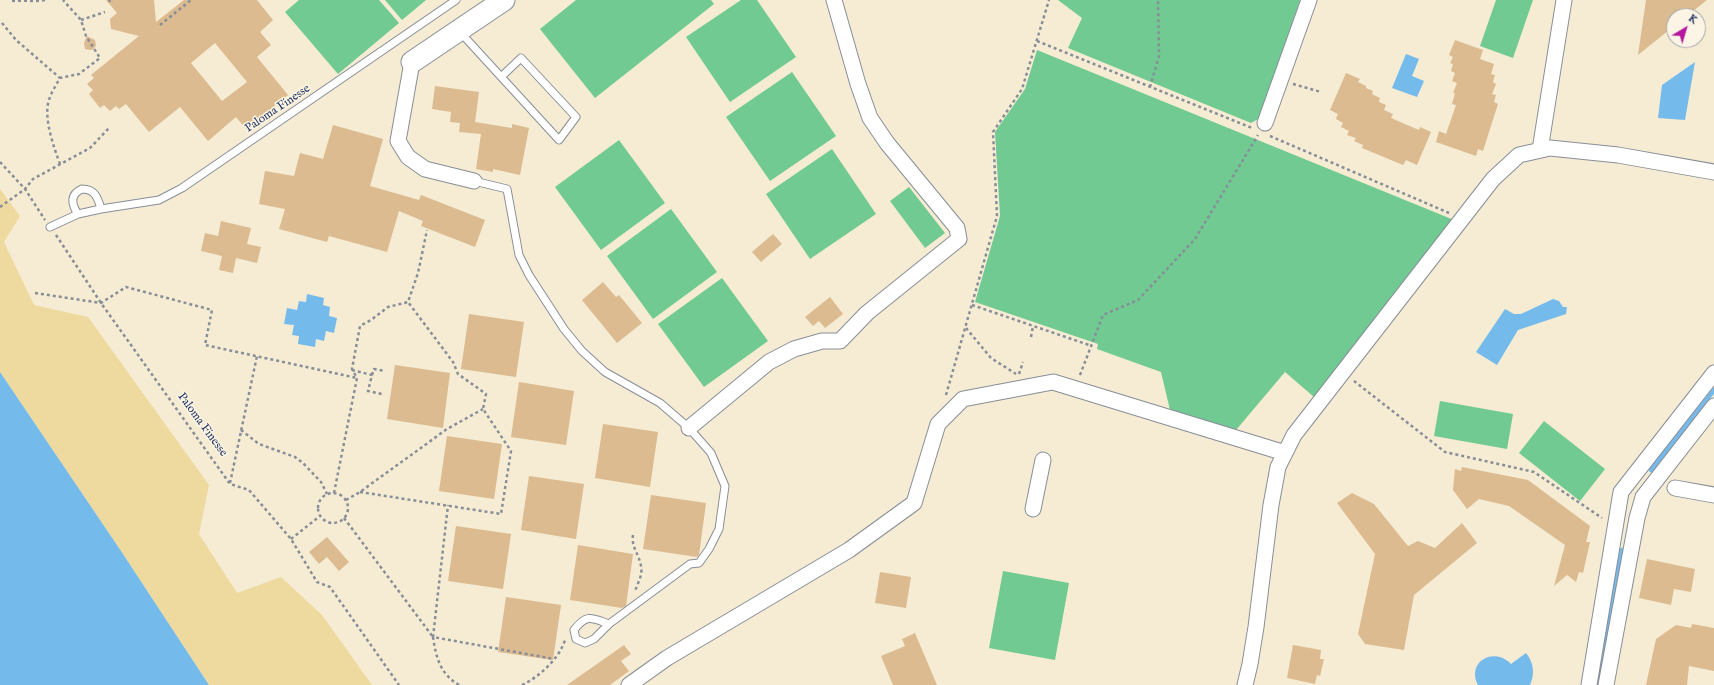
<!DOCTYPE html>
<style>
body{margin:0}
#map{position:relative;width:1714px;height:685px;overflow:hidden;background:#f5ecd3;font-family:"IM FELL English",serif}
canvas{display:block}
.north{position:absolute;left:1666px;top:8px;width:40px;height:40px;box-sizing:border-box;background:#fcf5e5;border:1px solid #a2a6af;border-radius:50%;rotate:38deg;font-size:11px;font-weight:700;line-height:16px;text-align:center;color:#1b2f5e}
.north::after{content:'';display:block;margin:auto;width:14px;height:18px;background:#b5179e;clip-path:polygon(50% 0,100% 100%,50% 72%,0 100%)}
</style>
<div id="map">
<canvas width="1714" height="685"></canvas>
<div class="north">K</div>
</div>
<script>
const g = document.querySelector('canvas').getContext('2d');
g.lineJoin = 'round';
function fill(path, color) { g.fillStyle = color; g.fill(path, 'evenodd'); }
function trace(path, color, width, dash) { g.strokeStyle = color; g.lineWidth = width; g.lineCap = dash ? 'butt' : 'round'; g.setLineDash(dash || []); g.stroke(path); }
function drawText(font, color, halo, rows, align = 'center') {
  g.font = font + ' "IM FELL English",serif'; g.lineWidth = 3; g.setLineDash([]); g.textBaseline = 'middle'; g.strokeStyle = halo; g.fillStyle = color; for (const [text, x, y, turn = 0] of rows) {
    g.save(); g.translate(x, y); g.rotate((+turn || 0) * Math.PI / 180); g.textAlign = isNaN(turn) ? turn : align; if (halo) g.strokeText(text, 0, 0); g.fillText(text, 0, 0); g.restore();
  }
}
fill(new Path2D(`
 M299,0h80l20,23 -61,51 -53,-62z
 M385,0h41l-24,20z
 M576,0h135l3,4 -119,94 -55,-69z
 M741,0h16l39,57 -66,45 -44,-65z
 M1058,0h242l-40,118 -9,5 -183,-75 14,-30z
 M1496,0h37l-20,58 -33,-12z
 M1037,50l417,170 -140,177 -29,-25 -49,58 -66,-20 -9,-38 -64,-23 1,-5 -123,-42 25,-86 -5,-84 30,-43z
 M792,72l44,64 -66,45 -44,-64z
 M619,140l46,63 -64,47 -46,-63z
 M832,149l44,65 -66,45 -44,-65z
 M909,187l36,46 -20,15 -35,-47z
 M671,209l46,63 -64,47 -46,-63z
 M722,278l46,63 -64,46 -46,-63z
 M1440,401l73,13 -6,35 -73,-13z
 M1544,421l61,48 -25,32 -61,-48z
 M1003,571l66,12 -14,77 -66,-12z`), '#70ca91');
fill(new Path2D(`
 M0,189l20,27 -16,26 30,63 54,12 121,168 -10,49 38,59 44,-16 41,38 50,70h-163l-88,-134 -121,-179z`), '#eeda9e');
fill(new Path2D(`
 M1406,54l13,5 -7,17 12,5 -7,16 -25,-9z
 M1695,62l-10,58 -27,-2 4,-33z
 M307,294l17,4 -1,7 7,2 -1,9 8,2 -3,15 -8,-2 -2,10 -8,-2 -1,8 -17,-3 1,-8 -7,-1 2,-10 -10,-1 3,-16 10,2 2,-9 7,1z
 M1553,299l6,2 4,6h4l-1,7 -48,16 -21,35 -21,-13 29,-43 9,5h7z
 M0,372l121,179 88,134h-209z
 M1526,653c8,10 9,21 4,32h-52c-12,-23 16,-39 33,-21z`), '#74bbeb');
trace(new Path2D(`
 M1651,470l63,-80
 M1597,685l25,-135`), '#74bbeb', 4.5);
fill(new Path2D(`
 M106,0h48l2,22 28,-22h73l16,20 -13,12 11,13 -14,12 31,38 -42,34 -10,-12 -28,24 -28,-34 -31,25 -23,-28 -7,5 -3,-3 -6,5 -6,-6 -4,3 -11,-14 4,-4 -6,-6 7,-6 -3,-3 48,-39 -28,-7 -1,-10 7,-6zM215,43l32,39 -25,19 -31,-38z
 M1646,0h61l-20,16h-13v10l-36,29z
 M87,36l8,4 1,5 -2,4 -4,1 -5,-1 -1,-6z
 M1455,40l28,10 -3,9 14,5 -3,10 4,1 -2,7 3,2 -4,10 4,1 -2,7 4,2 -15,47 -5,-2 -2,7 -40,-14 3,-11 7,3 10,-29 -4,-1 3,-11h-2l4,-10 -5,-2 3,-8 -4,-2 2,-7 -3,-1 3,-6 -4,-2z
 M1346,73l14,6 -2,3 8,4v2l7,3 -1,3 8,4 -1,4 7,3 -2,5 9,4 -2,4 28,12 1,-3 11,5 -14,33 -11,-5 -3,5 -41,-17 1,-3 -9,-4 2,-3 -9,-3 2,-4 -8,-4 2,-4 -7,-4 2,-5 -8,-4z
 M435,86l44,6 -4,30 37,6v-4l17,4 -9,47 -27,-6v3l-17,-3 5,-35 -22,-2 1,-9 -10,-1 1,-10 -19,-3z
 M333,125l50,14 -13,47 49,14 2,-5 64,25 -10,27 -54,-21 2,-5 -24,-10 -12,41 -58,-16 -2,6 -48,-13 6,-20 -26,-5 6,-33 29,5 6,-23 23,6z
 M221,221l30,7 -4,16 14,3 -4,16 -21,-5 -3,15 -14,-3 3,-14 -21,-5 4,-18 13,3z
 M773,234l9,10 -21,18 -9,-10z
 M603,282l13,15 3,-2 23,28 -25,20 -35,-43z
 M830,297l13,17 -18,14 -6,-7 -6,5 -8,-9z
 M469,314l55,8 -8,55 -55,-8z
 M395,365l55,8 -7,55 -56,-9z
 M519,382l55,9 -8,54 -55,-8z
 M603,424l55,8 -8,55 -55,-9z
 M447,436l55,8 -8,55 -55,-8z
 M1462,467l66,13 62,46 -4,16h4l-7,31 -4,-1 -3,10 -9,-7 -13,11 11,-41 -56,-39 -30,-7 -12,10 -14,-19 2,-21 6,2z
 M529,476l55,8 -8,55 -55,-9z
 M1352,493l22,11 34,42 10,-5 17,7 27,-25 15,20 -63,52 -10,55 -39,-6 -7,-10 17,-80 -38,-51z
 M651,495l55,8 -7,52 -2,2 -54,-8z
 M456,526l55,8 -8,55 -55,-8z
 M327,537l22,25 -10,9 -12,-14 -8,7 -10,-12z
 M578,545l55,9 -7,52 -4,2 -52,-8z
 M1647,559l48,10 -4,23 -17,-3 -3,16 -32,-7z
 M880,572l31,5 -5,31 -31,-5z
 M506,597l55,8 -8,55 -55,-8z
 M1692,624l22,4v43l-25,-5 -2,19h-41l10,-46 20,-14 15,3z
 M915,633l22,52h-44l-12,-29 24,-10 -3,-7z
 M624,645l7,9 -10,7 8,10 -19,14h-43z
 M1293,645l28,5 -1,9h4l-4,17 -3,-1 -2,9 -28,-6z`), '#dbbb8f');
const lane = new Path2D(`
 M460,32l99,108 17,-23 -55,-59 -19,18
 M474,181l33,8 12,66 10,20 35,54 18,22 23,21 55,31 29,25 22,25 14,33 -6,43 -10,20 -10,14 -9,1 -81,60 -15,15 -9,4 -9,-4 -2,-9c13,-17 18,-12 35,-6
 M82,189c13,0 16,9 19,20l-23,5c-7,-10 -8,-20 4,-25z
 M101,209l58,-9 23,-12 274,-188
 M50,227l28,-13`);
const street = new Path2D(`
 M412,62l-14,79 10,16 17,12 49,12
 M1265,123l44,-123
 M1540,150l24,-150
 M689,428l80,-66 25,-13 28,-8h18l27,-28 92,-74 -2,-11 -70,-85 -17,-25 -12,-34 -24,-84
 M1675,488l39,7
 M1033,509l10,-49
 M629,685l38,-27 182,-108 65,-47 24,-79 25,-25 90,-17 232,71
 M1245,685l5,-21 6,-37 15,-122 7,-38 16,-32 199,-256 26,-24 31,-7 68,7 96,17
 M1589,685l32,-193 93,-119
 M1606,685l31,-167 6,-21 71,-91`);
const secondary = new Path2D(`
 M412,62l92,-62`);
trace(lane, '#888e98', 9);
trace(street, '#888e98', 17);
trace(secondary, '#888e98', 23);
trace(new Path2D(`
 M109,0l1,2
 M12,1c11,-1 22,1 33,-1
 M81,20l24,-8
 M2,23l14,17 44,38
 M160,25l31,-25
 M1037,41l215,87
 M1293,84l28,8
 M1150,87l9,-31 -1,-56
 M1270,136l179,77
 M0,162l25,27 20,31
 M60,164c-6,-16 -17,-47 -11,-64 2,-7 7,-15 11,-22l19,-4 21,-16 -14,-22 -5,-16 -18,-20
 M0,207l25,-18 8,-10 57,-31 20,-21
 M56,235l45,68 129,181 19,6 42,49 26,43 13,5 69,98
 M35,293l66,10 25,-16 86,23 -7,35 152,33
 M972,305l120,41
 M966,328l25,30 25,16
 M1031,337l2,-11
 M352,370l20,5 -4,16 14,3
 M1019,374l4,-12
 M372,375l2,-6 11,2
 M1080,375l23,-60 35,-15 57,-61 63,-104
 M1354,381l91,71 89,20 68,46
 M946,395l51,-179 -4,-84 29,-43 27,-89
 M241,430l18,14 36,13 8,6 18,19 6,12
 M230,483l27,-127
 M360,492l141,22 10,-63 -28,-42 3,-15 -28,-20 -5,-12 -45,-60
 M334,493l23,-115 -5,-9 8,-43 11,-6 17,-13 20,-5 10,-29 9,-43
 M318 508a15 15 0 1 1 30 0a15 15 0 1 1-30 0Z
 M346,500l14,-8 87,-63 36,-20
 M344,518l89,119
 M633,535c-2,12 6,19 8,31 2,8 -3,17 -6,25
 M291,539l29,-23
 M433,637l15,-132
 M459,685c-19,-11 -23,-28 -26,-48l121,22
 M522,685c17,-8 37,-26 43,-45`), '#888e98', 2.5, [3, 3]);
trace(lane, '#fff', 7);
trace(street, '#fff', 15);
trace(secondary, '#fff', 21);
drawText('12px', '#1b2f5e', '#fcf5e5', [
 ["Paloma Finesse",278,109,-34],
 ["Paloma Finesse",202,425,54]
]);
</script>
